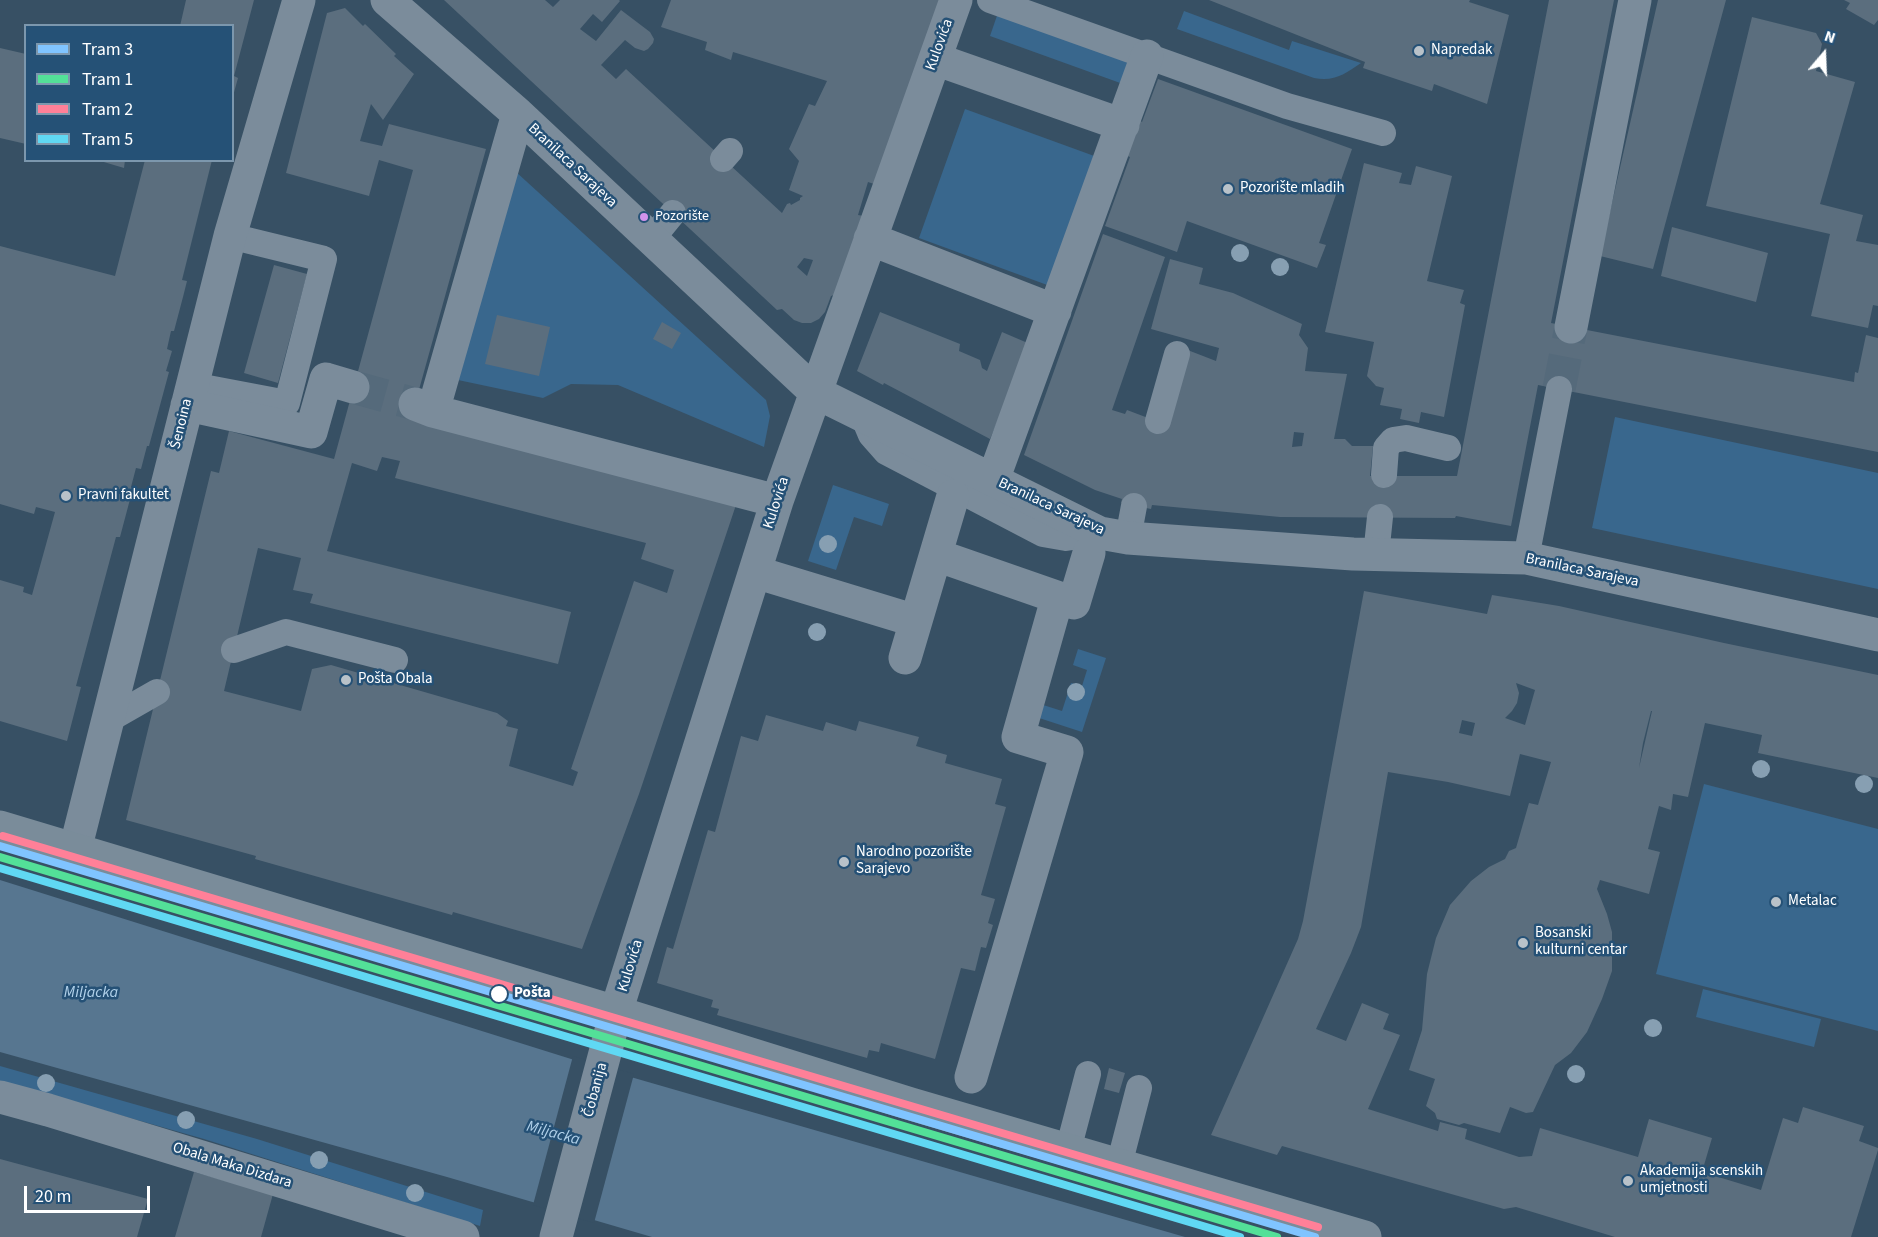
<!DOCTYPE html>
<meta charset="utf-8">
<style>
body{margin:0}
#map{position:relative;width:1878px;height:1237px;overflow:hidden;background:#375064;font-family:"Source Sans 3",sans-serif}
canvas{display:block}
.legend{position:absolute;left:24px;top:24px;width:210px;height:138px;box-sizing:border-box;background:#255176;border:2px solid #7c97ad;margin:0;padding:8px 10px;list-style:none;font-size:18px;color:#fff}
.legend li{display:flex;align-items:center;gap:12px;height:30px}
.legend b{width:30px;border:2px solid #7c97ad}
.north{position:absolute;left:1794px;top:24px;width:60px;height:60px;-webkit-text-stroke:4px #255176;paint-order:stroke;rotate:19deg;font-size:16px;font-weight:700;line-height:24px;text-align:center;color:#fff}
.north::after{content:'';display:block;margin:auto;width:21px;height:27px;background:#fff;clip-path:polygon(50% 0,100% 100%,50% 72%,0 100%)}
.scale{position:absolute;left:24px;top:1186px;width:126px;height:27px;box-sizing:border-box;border:3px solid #fff;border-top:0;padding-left:8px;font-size:18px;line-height:21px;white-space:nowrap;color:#fff;-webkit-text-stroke:4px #255176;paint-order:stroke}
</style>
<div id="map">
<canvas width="1878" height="1237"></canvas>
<ul class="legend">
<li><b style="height:8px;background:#80c4ff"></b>Tram 3</li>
<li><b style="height:8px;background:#53e098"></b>Tram 1</li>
<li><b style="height:8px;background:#ff8098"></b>Tram 2</li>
<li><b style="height:8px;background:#60d8f3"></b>Tram 5</li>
</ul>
<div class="north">N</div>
<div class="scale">20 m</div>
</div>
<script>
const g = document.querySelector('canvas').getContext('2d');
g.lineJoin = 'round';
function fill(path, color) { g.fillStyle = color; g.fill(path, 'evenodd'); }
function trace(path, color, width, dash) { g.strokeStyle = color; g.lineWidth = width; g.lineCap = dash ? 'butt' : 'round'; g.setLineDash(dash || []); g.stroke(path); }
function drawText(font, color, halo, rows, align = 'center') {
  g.font = font + ' "Source Sans 3",sans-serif'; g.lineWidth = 5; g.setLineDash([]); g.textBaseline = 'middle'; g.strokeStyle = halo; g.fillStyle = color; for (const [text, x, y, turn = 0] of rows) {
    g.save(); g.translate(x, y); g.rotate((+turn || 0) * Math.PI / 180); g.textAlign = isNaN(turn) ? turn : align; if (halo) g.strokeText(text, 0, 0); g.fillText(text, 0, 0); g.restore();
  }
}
fill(new Path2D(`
 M1001,4l134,47 -12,33 -133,-48z
 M1184,11l105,39 3,-9 69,22c-16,11 -27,19 -47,15l-137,-49z
 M965,109l132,48 -47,129 -131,-48z
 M515,171l251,229 4,16 -6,31 -146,-62 -47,-1 -28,14 -85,-18z
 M1615,417l263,56v116l-286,-61z
 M833,485l56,19 -7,22 -28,-9 -18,53 -28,-9z
 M1078,649l28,9 -24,74 -49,-16 4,-13 25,8 9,-28 11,3 5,-16 -14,-5z
 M1704,784l174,45v202l-222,-57z
 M1703,989l118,30 -7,28 -118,-30z
 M0,1066l257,73 226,71 -3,16 -276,-87 -204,-58z`), '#39678d');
fill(new Path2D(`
 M0,880l603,189 582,168h-533l-205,-60 -447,-125z`), '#577690');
fill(new Path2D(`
 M573,1056l61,18 -40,149 -61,-18z`), '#375064');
fill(new Path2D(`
 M186,0h68l-20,76 4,2 -5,18 -1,-70h-52z
 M444,0h101l8,7 7,-7h59l1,1 -18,21 -9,-8 -13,15 16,12 25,-31 29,22 4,7 -1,4 -5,6 -4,2 -9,-3 -10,-8 -24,25 15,14 10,-10 156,144 5,-9 3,-1 1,2 9,-5v-2l3,-2 -14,-6 10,-29 -10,-12 20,-45 6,2 12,-25 -94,-29 -2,8 -26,-10 2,-8 -46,-15 10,-27h269l-60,186 -12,-4 -10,33 6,1 -30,79 -3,1 -6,16 -6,7 -8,4h-9l-8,-3 -12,-11 -5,1zM804,258l9,2 -6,16 -10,-9z
 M1209,0h261l-1,2 40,13 -22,89 -53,-20 -2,7 -69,-23 2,-6z
 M1549,0h65l-63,323 303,59 1,-10 3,1 8,-38 12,3v114l-340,-67 -27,141 -55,-10 -1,2 -175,-1 -128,-12 -1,4 -30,-6 1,-4 -27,-9 -71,-35 79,-221 62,23 -53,153 13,4 2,-4 37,14 21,-75 31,12 3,-13 -68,-19 19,-70 33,9 -4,16 34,9 69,31 -3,11 9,13 -3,23 42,3 -13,65h11l7,7h21l-3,30h87zM1294,432l10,1 -2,13 -10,1z
 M1658,0h68l-73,269 -53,-13z
 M1844,0h34v20l-4,5 -28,-16 4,-6z
 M345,8l18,18 2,-2 31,30 -2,2 20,18 -31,46 -12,-16 -11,37 22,5 7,-22 97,25 -71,255 323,95 -99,295 -57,155 -129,-37 -1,3 -197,-56 1,-3 -130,-36 85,-349 8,2 10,-42 105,28 79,-289 -34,-10 -10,36 -83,-23 41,-160zM382,457l18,4 -5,17 251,65 -5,16 33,11 -7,23 -33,-12 -63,188 7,3 -5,14 -64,-20 9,-37 -12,-3 2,-5 -11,-8 -166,-48 -19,4 -11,42 -77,-20 34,-143 43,10 -8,32 20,4 -3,9 248,61 13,-52 -244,-61 25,-88 25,8z
 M1752,17l64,16 6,11 -6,27 39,11 -35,122 43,11 -7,26 22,4v61l-5,-1 -5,23 -57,-12 19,-82 -124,-28z
 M0,48l26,6v90l-26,-6z
 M1158,79l194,70 -33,94 7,2 -9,23 -130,-47 -10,31 -72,-26 25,-69 -5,-2 13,-36 4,3z
 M97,160h28l-1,8z
 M145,160h67l-30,120 5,1 -4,16 -9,34h-3l-4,18 5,2 -6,20 3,1 -20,74h-2l-6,23 -5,-1 -5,19 2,1 -13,49h-4l-40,149 5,1 -14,54 -67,-20v-141l24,7 -1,5 9,3 23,-83 -19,-5 -2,7 -34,-10v-258l115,30z
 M1364,163l38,10 -3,10 12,2 5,-19 36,10 -25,105 37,9 -4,13 5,2 -21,112 -23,-5 -2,11 -19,-4 2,-10 -22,-4 4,-17 -8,-2 -9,-10 7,-34 -49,-10z
 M1672,227l96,26 -12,49 -95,-26z
 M274,265l33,9 -29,109 -34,-10z
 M880,312l80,32 -1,7 21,9 2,8 5,3 15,-39 28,12 -40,95 -106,-56 -1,2 -26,-14z
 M497,315l53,12 -11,49 -54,-12z
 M662,322l19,11 -9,16 -19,-10z
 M1364,591l123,23 5,-19 67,11 165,37 154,32v103l-120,-25 4,-18 -57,-12 -17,74 -15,-3 -2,16 -12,-4 -11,43 12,3 -11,42 -49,-14 -3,9 10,25 5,18v39l-10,28 -15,33 -16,21 -16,12 -22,47 -7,1 -16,-6 -10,26 -36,-10 -5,2 -22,-6 -2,-6 -9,-7 9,-27 -26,-9 13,-40 5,-56 9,-36 14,-33 21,-24 18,-14 16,-8 4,-8 7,-3 13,-45 9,2 13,-43 -31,-8 -10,42 -62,-14 -60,-10 -27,155 -10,26 -35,76 30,12 16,-38 27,11 -6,15 17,6 -32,74 70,22 2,-9 27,7 -2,10 54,18 13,-1 8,-28 98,29 11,-38 63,19 -10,34 59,18 22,-72 15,5 5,-16 61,19 -5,15 19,7v2l-27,87h-236l-99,-30 -12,2 -222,-63 -5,9 -66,-20 87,-196 5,-18zM1516,683l19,7 -10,35 -20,-7 7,-7 5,-8 2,-10zM1651,711h1l-13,57 4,-25zM1462,720l13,3 -3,13 -13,-3z
 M766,715l57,16 3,-9 30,9 3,-10 60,16 -3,9 31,9 -2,8 57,16 -7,25 11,3 -25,88 14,4 -7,24 5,2 -7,23 -5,-1 -6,24 -14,-3 -26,91 -54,-16 -2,9 -10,-2 -2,8 -150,-43 2,-6 -8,-2 2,-7 -56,-17 10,-36 6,2 35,-119 7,2 26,-96 17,5z
 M1109,1068l16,5 -6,20 -15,-4z
 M0,1159l148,40 -11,38h-137z
 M194,1172l79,22 -12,43h-86z`), '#5b6e7e');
trace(new Path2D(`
 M353,387l62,17
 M1559,389l12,-62`), '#556a7b', 33, [33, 16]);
trace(new Path2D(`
 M990,0l297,106 96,27
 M723,159l7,-8
 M651,240l22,-27
 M192,385l95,18 37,-144 -94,-23
 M863,416l8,19 15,17 157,82 23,4 34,-5
 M1158,421l19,-67
 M1384,475l2,-27 7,-8 13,-2 42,10
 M1128,538l6,-32
 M1376,555l4,-38
 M1526,558l33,-169
 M234,650l52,-18 109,28
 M108,720l49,-28
 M1068,1150l20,-76
 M1119,1165l20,-77`), '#7b8c9b', 26);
trace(new Path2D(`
 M387,0l131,114 297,278 285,141 28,5 225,16 173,4 352,77
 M935,59l188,66
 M870,239l185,72
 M1571,327l64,-327
 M415,404l18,7 344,90
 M187,405l124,27 15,-53 27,8
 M433,411l85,-297
 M993,480l154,-424
 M936,555l138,48 15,-50
 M755,572l161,49
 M905,658l48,-162
 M75,850l155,-614 69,-236
 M971,1077l96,-325 -49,-15 39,-138
 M0,1097l48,13 415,127
 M556,1237l60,-225 161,-511 179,-501`), '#7b8c9b', 33);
trace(new Path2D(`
 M0,827l616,185 295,92 454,133`), '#7a8c9a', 33);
trace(new Path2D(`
 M0,846l1315,391`), '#80c4ff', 8);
trace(new Path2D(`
 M0,857l1277,380`), '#53e098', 8);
trace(new Path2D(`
 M3,836l1315,391`), '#ff8098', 8);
trace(new Path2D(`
 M0,868l1240,369`), '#60d8f3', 8);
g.fillStyle = '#879fb2';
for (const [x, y] of [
 [1240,253],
 [1280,267],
 [828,544],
 [817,632],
 [1076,692],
 [1761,769],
 [1864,784],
 [1653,1028],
 [1576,1074],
 [46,1083],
 [186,1120],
 [319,1160],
 [415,1193]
]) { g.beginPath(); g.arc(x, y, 9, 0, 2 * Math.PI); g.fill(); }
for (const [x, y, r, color] of [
 [1419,51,6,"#b9c2c9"],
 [1228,189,6,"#b9c2c9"],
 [644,217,5,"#d193ec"],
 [66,496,6,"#b9c2c9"],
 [346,680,6,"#b9c2c9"],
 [844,862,6,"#b9c2c9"],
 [1776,902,6,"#b9c2c9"],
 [1523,943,6,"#b9c2c9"],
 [499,994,9,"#fff"],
 [1628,1181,6,"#b9c2c9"]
]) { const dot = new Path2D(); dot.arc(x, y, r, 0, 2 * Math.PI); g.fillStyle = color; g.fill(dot); trace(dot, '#255176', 2); }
drawText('14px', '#fff', '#255176', [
 ["Pozorište",655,217]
], 'left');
drawText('15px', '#fff', '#255176', [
 ["Kulovića",940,45,-70],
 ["Branilaca Sarajeva",572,166,43],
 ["Šenoina",182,424,-76],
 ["Kulovića",777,503,-72],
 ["Branilaca Sarajeva",1051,507,25],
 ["Branilaca Sarajeva",1582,571,12],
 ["Kulovića",631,966,-73],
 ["Čobanija",596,1090,-75],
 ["Obala Maka Dizdara",232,1166,17]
]);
drawText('15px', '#fff', '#255176', [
 ["Napredak",1431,51],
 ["Pozorište mladih",1240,189],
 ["Pravni fakultet",78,496],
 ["Pošta Obala",358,680],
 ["Narodno pozorište",856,853],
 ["Sarajevo",856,870],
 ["Metalac",1788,902],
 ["Bosanski",1535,934],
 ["kulturni centar",1535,951],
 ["Akademija scenskih",1640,1172],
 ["umjetnosti",1640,1189]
], 'left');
drawText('bold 15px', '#fff', '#255176', [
 ["Pošta",514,994]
], 'left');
drawText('italic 16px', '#b1d1ea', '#255176', [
 ["Miljacka",91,993],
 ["Miljacka",553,1134,15]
]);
</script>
